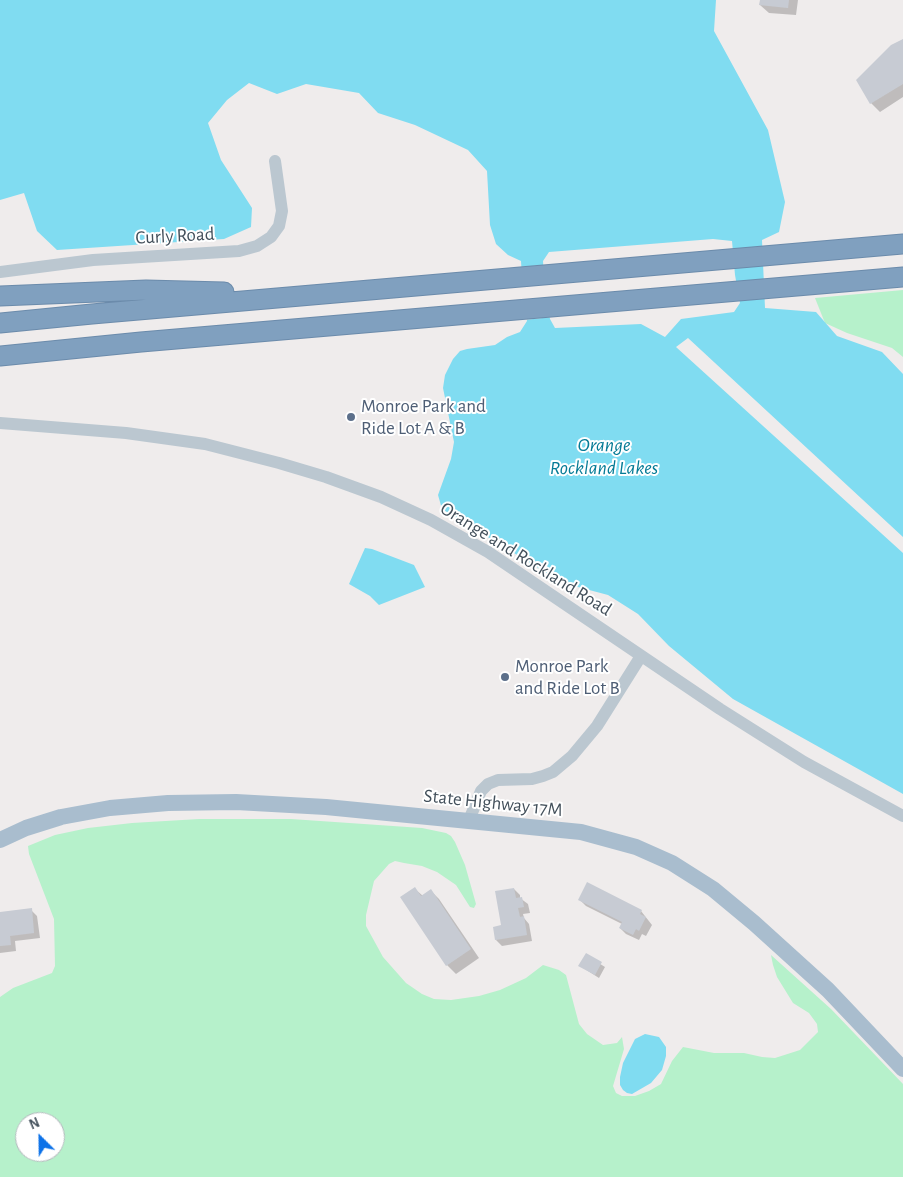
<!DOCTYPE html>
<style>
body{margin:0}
#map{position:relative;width:903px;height:1177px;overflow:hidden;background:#efecec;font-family:"Alegreya Sans",sans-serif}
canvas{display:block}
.north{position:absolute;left:15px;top:1112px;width:50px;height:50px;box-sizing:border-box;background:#fff;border:1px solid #b4b9bd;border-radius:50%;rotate:337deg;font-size:14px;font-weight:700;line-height:20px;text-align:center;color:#43505b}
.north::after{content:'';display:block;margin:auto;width:18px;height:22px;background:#0d72e8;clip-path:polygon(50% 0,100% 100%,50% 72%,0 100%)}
</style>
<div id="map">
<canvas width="903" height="1177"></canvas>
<div class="north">N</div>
</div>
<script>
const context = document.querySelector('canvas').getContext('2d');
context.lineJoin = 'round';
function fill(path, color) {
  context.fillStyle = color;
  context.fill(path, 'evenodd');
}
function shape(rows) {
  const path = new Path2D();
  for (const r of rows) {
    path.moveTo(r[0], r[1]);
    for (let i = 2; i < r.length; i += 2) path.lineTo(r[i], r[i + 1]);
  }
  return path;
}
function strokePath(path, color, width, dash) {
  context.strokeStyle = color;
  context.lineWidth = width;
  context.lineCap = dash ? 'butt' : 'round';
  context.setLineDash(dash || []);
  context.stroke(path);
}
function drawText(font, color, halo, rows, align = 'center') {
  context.font = font + ' "Alegreya Sans",sans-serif';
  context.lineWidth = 4;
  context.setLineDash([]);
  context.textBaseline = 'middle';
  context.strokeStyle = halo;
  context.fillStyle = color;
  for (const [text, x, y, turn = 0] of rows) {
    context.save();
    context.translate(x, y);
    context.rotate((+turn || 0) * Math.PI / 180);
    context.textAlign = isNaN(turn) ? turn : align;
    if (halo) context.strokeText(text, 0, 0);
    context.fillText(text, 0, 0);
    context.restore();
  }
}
const green = shape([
 [903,290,903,357,892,348,847,333,825,323,815,298],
 [199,819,291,819,422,828,446,833,451,836,455,842,465,865,476,904,474,908,470,907,456,885,437,872,422,866,404,863,395,861,389,864,374,881,366,915,366,926,383,957,406,983,422,994,434,999,451,1000,479,996,500,990,526,978,543,965,559,970,566,975,579,1024,587,1034,603,1045,617,1043,622,1037,624,1049,613,1086,616,1093,622,1096,635,1096,649,1091,661,1084,672,1061,683,1047,714,1053,744,1053,762,1057,775,1058,800,1050,818,1032,817,1024,809,1013,793,1003,777,977,773,965,771,955,831,1009,903,1084,903,1177,0,1177,0,997,13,988,52,973,55,966,54,919,29,854,28,846,55,835,88,828,132,823],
 [25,1122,55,1122,55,1152,25,1152]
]);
const water = shape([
 [0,0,716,0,714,31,768,130,785,202,779,232,762,240,765,308,816,312,837,336,882,352,903,374,903,537,688,338,676,347,903,553,903,794,733,699,669,646,638,614,608,595,563,583,442,509,438,495,451,459,454,442,443,388,445,375,453,359,460,351,467,349,495,345,507,337,520,332,527,321,523,293,521,261,508,255,496,244,490,225,487,171,468,150,415,125,378,113,359,93,306,84,277,94,249,83,227,100,208,123,221,160,252,208,251,227,224,239,57,250,37,231,24,193,0,200],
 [713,239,732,241,735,275,740,303,734,312,681,319,665,337,641,324,555,328,550,319,545,291,543,261,549,252],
 [365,548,372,549,414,565,425,587,379,605,370,596,349,584],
 [645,1034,659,1037,666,1047,666,1056,662,1070,651,1083,632,1094,627,1093,623,1090,620,1085,620,1077,623,1063,635,1039]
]);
const pier = shape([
 [546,265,552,317,524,320,519,267]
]);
const shadow = shape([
 [761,0,798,0,796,15,769,13,760,5],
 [903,40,903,97,880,112,871,103,858,80],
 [415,889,423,896,431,891,439,899,479,958,456,974,447,965,402,898],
 [514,889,520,895,520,898,528,904,530,913,523,914,524,918,529,924,532,941,502,946,496,940,503,926],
 [579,899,641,911,652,925,646,936,642,934,639,940,626,934,620,928,622,924,586,906],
 [31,910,37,916,40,938,15,941,16,951,0,953,0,913],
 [586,955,605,967,599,978,580,966]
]);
const building = shape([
 [760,0,789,0,788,8,759,5],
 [903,39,903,84,870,104,856,80,891,45],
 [587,882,642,910,640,914,646,917,639,931,636,929,633,935,619,928,622,922,578,900],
 [415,887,421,896,431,889,471,949,446,966,400,897],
 [514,888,516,898,522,897,524,907,518,908,520,917,524,916,527,935,495,940,493,927,501,925,495,891],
 [32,908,34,933,10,936,11,945,0,946,0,912],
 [586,953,602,962,595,975,578,966]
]);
const minor = shape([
 [0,272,93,260,239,251,257,246,271,237,279,226,282,211,275,161],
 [0,423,126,433,205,444,279,463,326,477,381,497,431,520,488,552,720,709,804,762,903,816],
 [469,820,481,791,488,784,498,780,532,779,543,776,553,772,572,756,597,726,641,656]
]);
const major = shape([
 [0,840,26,828,61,817,110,808,168,803,236,802,326,807,581,832,636,847,672,863,713,889,754,923,828,990,903,1069]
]);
const highway = shape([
 [0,296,146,290,224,292],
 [0,323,92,314,903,244],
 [0,356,141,342,903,277]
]);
const markers = [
 [351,417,5,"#5c6f8a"],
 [505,677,5,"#5c6f8a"]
];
const streetNames = [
 ["Curly Road",175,236,-3],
 ["Orange and Rockland Road",526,559,32],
 ["State Highway 17M",493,803,6]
];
const serviceNames = [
 ["Monroe Park and",361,406],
 ["Ride Lot A & B",361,428],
 ["Monroe Park",515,666],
 ["and Ride Lot B",515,688]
];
const waterNames = [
 ["Orange",604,445],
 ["Rockland Lakes",604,468]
];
fill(green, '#b6f1cb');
fill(water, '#80dcf1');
fill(pier, '#efecec');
fill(shadow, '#0003');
fill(building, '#c7cbd3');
strokePath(highway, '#6b8bab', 21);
strokePath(minor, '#bbc7d0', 12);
strokePath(major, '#a9bdce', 16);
strokePath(highway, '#80a0bf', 19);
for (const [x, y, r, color] of markers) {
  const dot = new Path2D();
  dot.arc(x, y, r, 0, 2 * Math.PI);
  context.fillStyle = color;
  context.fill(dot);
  strokePath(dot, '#fff', 2);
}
drawText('19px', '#43505b', '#fff', streetNames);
drawText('19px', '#4e5e75', '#fff', serviceNames, 'left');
drawText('italic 20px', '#057b96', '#fff', waterNames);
</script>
